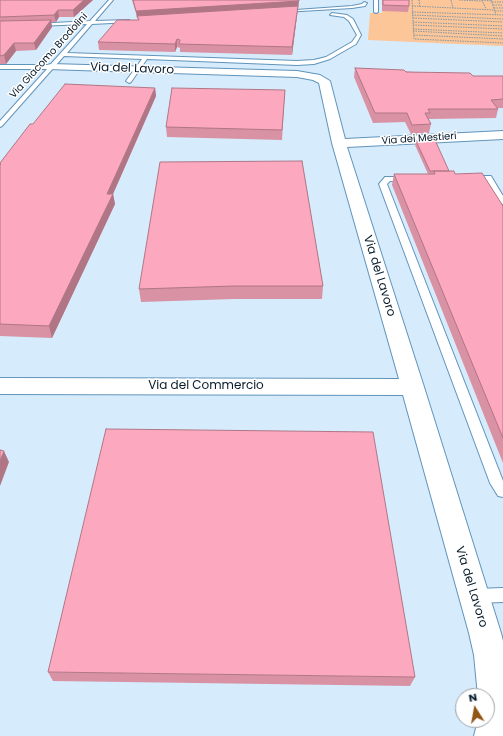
<!DOCTYPE html>
<style>
body{margin:0}
#map{position:relative;width:503px;height:736px;overflow:hidden;background:#d6ebfc;font-family:Poppins,sans-serif}
canvas{display:block}
.north{position:absolute;left:455px;top:688px;width:40px;height:40px;box-sizing:border-box;background:#fff;border:1px solid #9ca4aa;border-radius:50%;rotate:349deg;font-size:11px;font-weight:700;line-height:16px;text-align:center;color:#071b2a}
.north::after{content:'';display:block;margin:auto;width:14px;height:18px;background:#915615;clip-path:polygon(50% 0,100% 100%,50% 72%,0 100%)}
</style>
<div id="map">
<canvas width="503" height="736"></canvas>
<div class="north">N</div>
</div>
<script>
const context = document.querySelector('canvas').getContext('2d');
context.lineJoin = 'round';
function fill(path, color) {
  context.fillStyle = color;
  context.fill(path, 'evenodd');
}
function shape(rows) {
  const path = new Path2D();
  for (const r of rows) {
    path.moveTo(r[0], r[1]);
    for (let i = 2; i < r.length; i += 2) path.lineTo(r[i], r[i + 1]);
  }
  return path;
}
function strokePath(path, color, width, dash) {
  context.strokeStyle = color;
  context.lineWidth = width;
  context.lineCap = dash ? 'butt' : 'round';
  context.setLineDash(dash || []);
  context.stroke(path);
}
function drawText(font, color, halo, rows, align = 'center') {
  context.font = font + ' Poppins,sans-serif';
  context.lineWidth = 3;
  context.setLineDash([]);
  context.textBaseline = 'middle';
  context.strokeStyle = halo;
  context.fillStyle = color;
  for (const [text, x, y, turn = 0] of rows) {
    context.save();
    context.translate(x, y);
    context.rotate((+turn || 0) * Math.PI / 180);
    context.textAlign = isNaN(turn) ? turn : align;
    if (halo) context.strokeText(text, 0, 0);
    context.fillText(text, 0, 0);
    context.restore();
  }
}
const green = shape([
 [382,0,503,0,503,46,368,40,370,13,382,13]
]);
const path = shape([
 [412,0,414,39,503,43],
 [419,0,420,7],
 [451,0,453,8],
 [459,0,482,1],
 [482,0,486,9],
 [482,0,491,1],
 [491,0,496,15],
 [492,2,503,2],
 [493,5,503,5],
 [412,6,494,10],
 [494,8,503,8],
 [495,11,503,11],
 [412,12,503,15],
 [412,15,503,19],
 [413,18,503,22],
 [413,22,503,26],
 [413,25,503,29],
 [413,29,503,33],
 [413,31,503,36],
 [414,35,503,39]
]);
const lane = shape([
 [109,0,113,0,95,21,129,20,131,22,92,24,67,53,297,61,314,60,326,57,352,42,357,35,349,21,344,17,330,15,332,13,347,15,353,19,361,35,356,44,330,59,314,64,297,65,147,59,131,82,129,83,126,81,142,59,64,56,2,126,0,127,0,121,47,69,0,69,0,65,50,65,87,24,37,26,35,24,90,21,109,0],
 [374,0,378,0,378,12,376,13,374,12,374,0],
 [364,2,367,3,365,6,352,8,284,12,282,11,352,6,362,4,364,2],
 [468,176,491,176,503,196,503,204,500,204,486,180,468,180,468,176],
 [385,177,408,177,412,179,408,181,390,181,387,184,503,481,503,497,498,496,490,483,379,184,385,177],
 [503,588,503,602,475,603,470,601,467,596,470,591,475,589,503,588]
]);
const street = shape([
 [51,64,297,71,320,75,330,81,345,139,503,131,503,139,347,147,424,387,501,633,503,641,503,736,474,736,478,720,487,720,487,696,478,696,474,655,469,633,403,395,0,394,0,378,399,379,332,143,319,83,313,80,297,77,47,69,46,67,47,65,51,64]
]);
const wall = shape([
 [0,0,93,0,74,17,59,17,56,22,51,22,52,27,36,50,16,51,6,64,0,64],
 [132,0,299,0,292,55,180,52,180,48,177,47,175,52,99,50,98,42,138,20],
 [382,0,409,0,409,6,408,12,382,11],
 [355,68,473,76,503,76,503,108,498,108,498,109,496,118,429,119,429,120,431,124,429,133,411,134,405,122,373,123,354,77],
 [155,88,156,96,113,194,115,204,52,338,0,336,0,163,33,124],
 [285,90,282,140,167,137,166,127],
 [416,141,449,171,455,174,503,206,503,463,392,185,394,174,428,174,415,145],
 [302,161,323,286,322,299,234,299,141,302,139,289],
 [48,672,415,677,410,686,53,681]
]);
const shadedWall = shape([
 [84,0,93,0,74,17,73,10],
 [299,0,292,55,292,47,298,8,137,18,136,11],
 [58,10,59,17,56,22,54,15],
 [51,20,52,27,36,50,34,43],
 [177,39,177,47,175,52,175,44],
 [14,43,16,51,6,64,4,55],
 [155,88,156,96,113,194,115,204,52,338,49,326,107,194],
 [4,451,9,462,0,486,0,461]
]);
const building = shape([
 [0,0,84,0,73,10,58,10,54,15,0,17,0,0],
 [133,0,299,0,299,1,136,11,133,0],
 [383,0,409,0,409,6,383,5,383,0],
 [298,6,292,47,179,44,180,40,177,39,175,44,98,42,117,20,139,20,137,16,298,6],
 [51,20,34,43,14,43,4,55,0,56,0,21,51,20],
 [355,68,404,70,406,72,470,73,473,76,503,76,503,99,491,100,498,109,428,109,430,113,425,113,431,124,412,125,407,113,375,113,355,68],
 [65,84,155,88,107,194,113,194,49,326,0,324,0,165,1,164,0,164,0,163,30,124,33,124,65,84],
 [172,88,285,90,282,130,166,127,172,88],
 [435,140,449,171,430,171,416,141,435,140],
 [302,161,323,286,234,286,139,289,160,162,302,161],
 [434,171,454,171,455,174,482,173,503,206,503,438,394,174,435,174,434,171],
 [106,429,373,432,415,677,48,672,106,429],
 [0,450,4,451,0,461,0,450]
]);
const farStreetnames = [
 ["Via Giacomo Brodolini",49,56,-48],
 ["Via dei Mestieri",419,139,-4]
];
const streetNames = [
 ["Via del Lavoro",132,69,2],
 ["Via del Lavoro",379,276,73],
 ["Via del Commercio",206,386],
 ["Via del Lavoro",471,587,73]
];
fill(green, '#fcc698');
strokePath(lane, '#6194ba', 2);
strokePath(street, '#6194ba', 2);
strokePath(path, '#8297a7', 1, [1.5, 1]);
fill(lane, '#fff');
fill(street, '#fff');
fill(wall, '#d991a4');
fill(shadedWall, '#b07686');
fill(building, '#fca9bf');
strokePath(building, '#b07686', 1);
drawText('10px', '#071b2a', '#fff', farStreetnames);
drawText('12px', '#071b2a', '#fff', streetNames);
</script>
